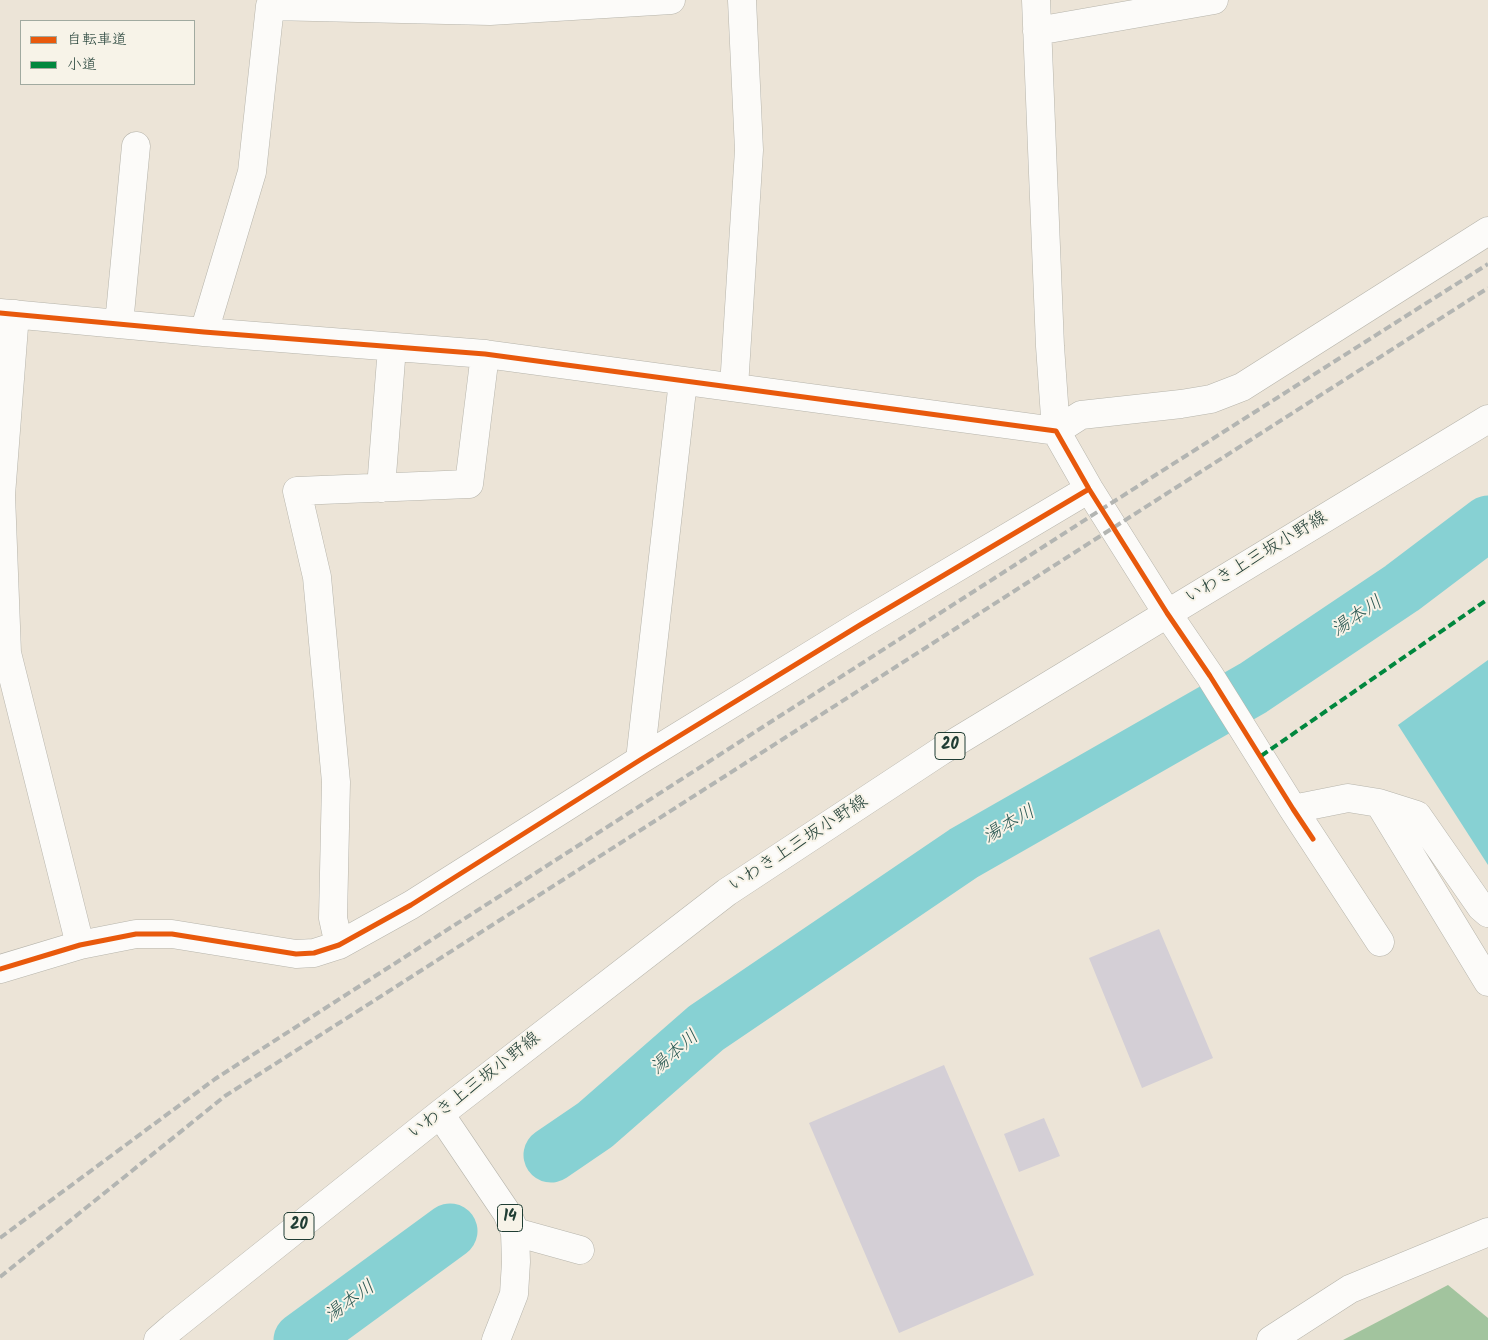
<!DOCTYPE html>
<meta charset="utf-8">
<style>
body{margin:0}
#map{position:relative;width:1488px;height:1340px;overflow:hidden;background:#ece4d7;font-family:Kalam,"Klee One",sans-serif}
canvas{display:block}
.legend{position:absolute;left:20px;top:20px;width:175px;height:65px;box-sizing:border-box;background:#f7f3e8;border:1px solid #a1aaa0;margin:0;padding:6px 9px;list-style:none;font-size:15px;color:#1f3d34}
.legend li{display:flex;align-items:center;gap:10px;height:25px}
.legend b{width:25px;border:1px solid #a1aaa0}
</style>
<div id="map">
<canvas width="1488" height="1340"></canvas>
<ul class="legend">
<li><b style="height:6px;background:#e8590c"></b>自転車道</li>
<li><b style="height:6px;background:#00873e"></b>小道</li>
</ul>
</div>
<script>
const context = document.querySelector('canvas').getContext('2d');
context.lineJoin = 'round';
function fill(path, color) {
  context.fillStyle = color;
  context.fill(path, 'evenodd');
}
function shape(rows) {
  const path = new Path2D();
  for (const r of rows) {
    path.moveTo(r[0], r[1]);
    for (let i = 2; i < r.length; i += 2) path.lineTo(r[i], r[i + 1]);
  }
  return path;
}
function strokePath(path, color, width, dash) {
  context.strokeStyle = color;
  context.lineWidth = width;
  context.lineCap = dash ? 'butt' : 'round';
  context.setLineDash(dash || []);
  context.stroke(path);
}
function drawText(font, color, halo, rows, align = 'center') {
  context.font = font + ' Kalam,"Klee One",sans-serif';
  context.lineWidth = 4;
  context.setLineDash([]);
  context.textBaseline = 'middle';
  context.strokeStyle = halo;
  context.fillStyle = color;
  for (const [text, x, y, turn = 0] of rows) {
    context.save();
    context.translate(x, y);
    context.rotate((+turn || 0) * Math.PI / 180);
    context.textAlign = isNaN(turn) ? turn : align;
    if (halo) context.strokeText(text, 0, 0);
    context.fillText(text, 0, 0);
    context.restore();
  }
}
const forest = shape([
 [1448,1285,1488,1318,1488,1340,1343,1340]
]);
const water = shape([
 [1488,660,1488,865,1398,725]
]);
const stream = shape([
 [1348,624,1363,640]
]);
const river = shape([
 [551,1155,595,1125,706,1028,964,853,1253,688,1402,588,1488,523],
 [301,1340,450,1231]
]);
const building = shape([
 [1159,929,1213,1058,1142,1088,1089,958],
 [944,1065,1034,1275,899,1333,809,1123],
 [1044,1118,1060,1156,1019,1172,1004,1134]
]);
const minor = shape([
 [1036,0,1050,346,1056,431,1081,415,1181,404,1211,399,1242,387,1488,231],
 [1037,31,1214,0],
 [0,313,204,332,485,354,1056,431,1089,489,1167,613,1210,676,1293,809,1380,942],
 [119,324,136,146],
 [204,332,252,172,270,6,490,11,671,0],
 [734,387,749,150,742,0],
 [381,488,392,347],
 [7,653,80,945],
 [0,655,7,653,1,495,15,314],
 [640,760,683,381],
 [1379,803,1417,815,1481,907,1488,913],
 [1293,809,1348,798,1379,803,1488,982],
 [339,945,333,918,336,782,317,577,297,491,469,484,485,354],
 [0,969,80,945,136,934,172,934,296,954,314,953,339,945,411,905,640,760,860,625,1089,489],
 [515,1232,580,1250],
 [1271,1340,1350,1289,1488,1232]
]);
const major = shape([
 [440,1114,507,1213,515,1232,516,1262,514,1294,496,1340],
 [158,1340,173,1327,440,1114,727,892,941,751,1488,419]
]);
const rail = shape([
 [0,1238,215,1079,1102,509,1488,264],
 [0,1277,225,1096,1488,288]
]);
const quiet = shape([
 [1261,756,1488,599]
]);
const cycleway = shape([
 [0,313,204,332,485,354,1056,431,1089,489,1167,613,1210,676,1293,809,1313,839],
 [0,969,80,945,136,934,172,934,296,954,314,953,339,945,411,905,640,760,860,625,1089,489]
]);
const shields = [
 [950,746,30],
 [510,1218,25],
 [299,1226,30]
];
const shieldNames = [
 ["20",950,746],
 ["14",510,1218],
 ["20",299,1226]
];
const streetNames = [
 ["いわき上三坂小野線",1257,559,-31],
 ["いわき上三坂小野線",799,845,-33],
 ["いわき上三坂小野線",475,1087,-38]
];
const waterNames = [
 ["湯本川",1358,618,-34],
 ["湯本川",1010,826,-30],
 ["湯本川",676,1054,-41],
 ["湯本川",351,1303,-36]
];
fill(forest, '#a2c49e');
fill(water, '#87d1d3');
strokePath(stream, '#87d1d3', 9);
strokePath(river, '#87d1d3', 55);
fill(building, '#d4cfd6');
strokePath(minor, '#b6b4ab', 29);
strokePath(major, '#b6b4ab', 29);
strokePath(minor, '#fcfbf9', 28);
strokePath(major, '#fcfbf9', 28);
strokePath(rail, '#b3b5b2', 4, [8, 4]);
strokePath(quiet, '#00873e', 4, [8, 4]);
strokePath(cycleway, '#e8590c', 5);
for (const [x, y, w] of shields) {
  const box = new Path2D();
  box.roundRect(x - w / 2, y - 13.5, w, 27, 4);
  context.fillStyle = '#f7f3e8';
  context.fill(box);
  strokePath(box, '#1f3d34', 1);
}
drawText('bold 16px', '#1f3d34', null, shieldNames);
drawText('18px', '#1f3d34', '#f7f3e8', streetNames);
drawText('italic 19px', '#2b5953', '#f7f3e8', waterNames);
</script>
